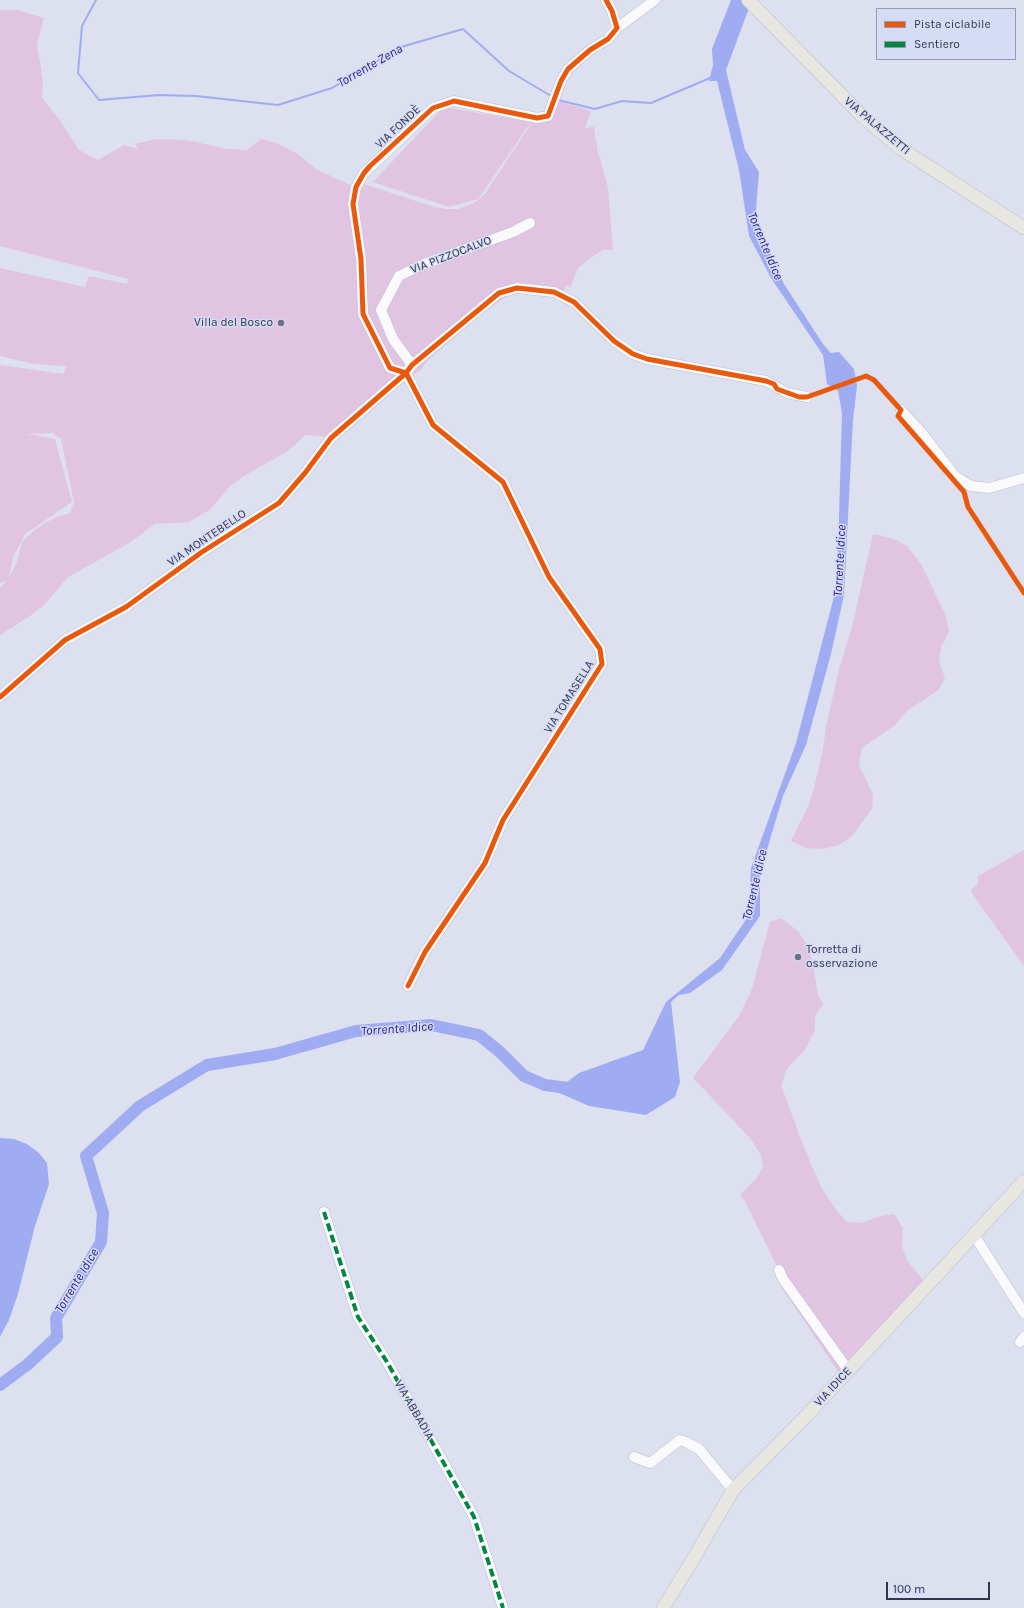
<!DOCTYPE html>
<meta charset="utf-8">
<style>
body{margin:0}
#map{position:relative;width:1024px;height:1608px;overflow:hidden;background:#dde0ee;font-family:Karla,sans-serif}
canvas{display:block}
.legend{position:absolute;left:876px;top:8px;width:140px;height:52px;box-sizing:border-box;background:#d6dcf5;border:1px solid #949ab2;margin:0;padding:5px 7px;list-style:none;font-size:12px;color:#31364e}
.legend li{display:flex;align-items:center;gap:8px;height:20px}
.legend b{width:20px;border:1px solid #949ab2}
.scale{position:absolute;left:886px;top:1582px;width:104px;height:18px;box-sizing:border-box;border:2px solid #31364e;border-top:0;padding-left:5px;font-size:12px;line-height:14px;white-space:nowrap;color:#31364e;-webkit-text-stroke:3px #d6dcf5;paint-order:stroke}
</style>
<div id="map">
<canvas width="1024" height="1608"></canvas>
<ul class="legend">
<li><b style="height:5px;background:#e8590c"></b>Pista ciclabile</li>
<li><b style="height:5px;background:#00873e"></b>Sentiero</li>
</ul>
<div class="scale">100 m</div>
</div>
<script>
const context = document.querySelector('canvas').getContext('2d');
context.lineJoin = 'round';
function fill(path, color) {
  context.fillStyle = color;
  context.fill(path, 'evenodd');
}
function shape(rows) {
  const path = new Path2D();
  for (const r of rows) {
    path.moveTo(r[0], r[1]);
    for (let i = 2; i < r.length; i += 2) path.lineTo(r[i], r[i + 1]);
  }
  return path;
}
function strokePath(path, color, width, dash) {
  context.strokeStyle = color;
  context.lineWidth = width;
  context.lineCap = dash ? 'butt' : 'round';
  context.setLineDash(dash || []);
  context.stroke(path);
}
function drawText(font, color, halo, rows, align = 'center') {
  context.font = font + ' Karla,sans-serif';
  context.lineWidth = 3;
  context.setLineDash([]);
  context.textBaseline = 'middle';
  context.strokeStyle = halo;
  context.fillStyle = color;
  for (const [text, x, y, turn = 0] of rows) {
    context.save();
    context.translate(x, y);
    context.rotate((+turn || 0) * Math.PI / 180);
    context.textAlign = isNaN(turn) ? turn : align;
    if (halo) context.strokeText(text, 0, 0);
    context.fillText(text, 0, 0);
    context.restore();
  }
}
const green = shape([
 [0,10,17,10,44,18,37,43,43,82,42,98,59,119,79,150,98,160,124,145,138,149,135,144,155,139,187,140,226,149,246,150,262,139,276,143,298,154,316,169,350,185,362,189,364,184,431,206,446,209,458,209,474,203,485,194,538,113,545,115,558,101,591,111,585,128,594,127,598,154,599,155,608,188,613,250,603,250,586,261,578,268,570,288,567,285,564,290,511,293,477,317,428,360,420,371,396,381,336,437,305,435,288,451,244,476,229,487,211,509,189,522,155,524,129,543,68,577,44,605,30,616,0,635,0,588,7,580,0,583,0,365,64,374,66,366,34,364,0,356,0,268,85,287,89,276,127,284,128,279,0,246],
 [52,433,61,439,74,502,70,513,54,518,36,529,22,542,17,562,9,578,13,557,25,534,72,502,55,439,27,434],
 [444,107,531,122,478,199,449,207,373,182],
 [873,534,894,539,907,546,921,564,946,616,949,632,941,647,939,661,945,678,939,690,908,710,895,725,862,748,859,765,873,794,872,809,852,836,839,845,823,849,805,848,791,841,807,809,814,788,823,749,826,727,839,669,852,627],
 [1024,850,1024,966,971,892,972,889,978,884,978,876],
 [781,918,798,931,807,945,813,964,818,996,824,1004,819,1009,815,1018,815,1030,805,1050,788,1067,781,1085,803,1145,821,1187,837,1211,847,1222,862,1223,877,1217,894,1214,903,1228,902,1246,907,1260,926,1284,841,1376,780,1285,780,1273,745,1201,740,1195,756,1179,763,1167,761,1155,750,1138,693,1078,739,1016,752,989,770,922]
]);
const water = shape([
 [731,0,752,0,726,70,745,150,759,172,756,210,757,224,784,284,823,344,831,353,839,352,854,369,857,386,853,420,844,595,831,654,806,745,783,796,760,873,760,916,722,970,690,993,679,995,671,1002,680,1082,675,1097,646,1115,589,1106,555,1091,579,1073,643,1050,666,1002,720,958,749,915,751,868,796,743,837,585,842,413,838,391,827,384,823,355,771,278,749,236,739,170,717,81,709,81,713,65,712,49],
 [0,1138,14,1139,27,1144,39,1153,47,1163,49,1184,35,1226,18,1294,9,1320,0,1337]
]);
const stream = shape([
 [96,0,82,26,78,73,99,100,159,95,196,96,278,105,332,88,401,47,463,29,509,71,551,96],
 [558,100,595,109,622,101,651,103,710,78]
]);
const river = shape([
 [0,1385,27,1365,57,1337,56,1318,101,1242,103,1213,86,1156,140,1106,207,1065,275,1054,356,1031,431,1025,479,1035,500,1052,524,1076,545,1085,576,1089]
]);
const minor = shape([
 [606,0,612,11,617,28],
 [412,365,393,339,381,310,399,276,424,264,513,232,530,223],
 [406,373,433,425,503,482,549,577,600,649,602,664,503,820,485,863,425,952,408,986],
 [406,373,390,368,363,314,361,259,353,204,356,187,364,173,433,108,454,101,537,118,548,116,561,81,568,69,590,50,608,39,617,28,655,0],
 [901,410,922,433,955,476,971,486,989,488,1024,478],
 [0,697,65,640,126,607,202,552,279,503,305,473,331,438,406,373,412,365,499,293,517,288,554,292,574,302,614,341,633,354,647,359,766,381,787,393,807,397],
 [324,1212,358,1317,387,1362,474,1517,503,1608],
 [974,1235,1024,1313],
 [779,1270,783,1279,848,1370],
 [1020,1342,1024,1337],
 [634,1457,650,1463,680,1440,686,1442,699,1449,733,1490]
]);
const major = shape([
 [748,0,863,117,900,148,1024,228],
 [663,1608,692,1561,733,1490,808,1414,1024,1181]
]);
const quiet = shape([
 [324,1212,358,1317,387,1362,474,1517,503,1608]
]);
const cycleway = shape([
 [406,373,433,425,503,482,549,577,600,649,602,664,503,820,485,863,425,952,408,986],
 [406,373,390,368,363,314,361,259,353,204,356,187,364,173,370,166,433,108,454,101,537,118,548,116,561,81,568,69,590,50,608,39,617,28,612,11,606,0],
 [0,697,65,640,126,607,202,552,279,503,305,473,331,438,406,373,412,365,499,293,517,288,554,292,574,302,614,341,633,354,647,359,766,381,774,384,777,389,799,397,807,397,866,376,874,380,901,410,898,416,964,492,968,507,1024,593]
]);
const markers = [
 [281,323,4,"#6d7286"],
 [798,957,4,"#6d7286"]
];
const streetNames = [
 ["VIA PALAZZETTI",877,126,40],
 ["VIA FONDÈ",398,127,-43],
 ["VIA PIZZOCALVO",451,255,-21],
 ["VIA MONTEBELLO",207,538,-34],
 ["VIA TOMASELLA",569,697,-58],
 ["VIA IDICE",833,1387,-47],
 ["VIA ABBADIA",414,1410,60]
];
const poiNames = [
 ["Villa del Bosco",273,323],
 ["Torretta di",806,950,"left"],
 ["osservazione",806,964,"left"]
];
const waterNames = [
 ["Torrente Zena",370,66,-30],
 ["Torrente Idice",765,246,67],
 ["Torrente Idice",840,561,-87],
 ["Torrente Idice",755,885,-77],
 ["Torrente Idice",397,1029,-4],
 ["Torrente Idice",77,1281,-59]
];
fill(green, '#e1c4e2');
fill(water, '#9facf1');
strokePath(stream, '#9facf1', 2);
strokePath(river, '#9facf1', 12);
strokePath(minor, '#b9bccf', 11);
strokePath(major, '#bbbdc8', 14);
strokePath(minor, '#fafafc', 10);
strokePath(major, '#e8e6e0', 13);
strokePath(quiet, '#00873e', 4, [8, 4]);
strokePath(cycleway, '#e8590c', 5);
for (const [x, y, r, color] of markers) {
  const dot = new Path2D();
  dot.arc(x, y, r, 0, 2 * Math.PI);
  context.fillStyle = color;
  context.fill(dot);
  strokePath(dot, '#d6dcf5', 1.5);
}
drawText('12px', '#31364e', '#d6dcf5', streetNames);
drawText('12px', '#31364e', '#d6dcf5', poiNames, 'right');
drawText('italic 13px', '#221a85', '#d6dcf5', waterNames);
</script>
